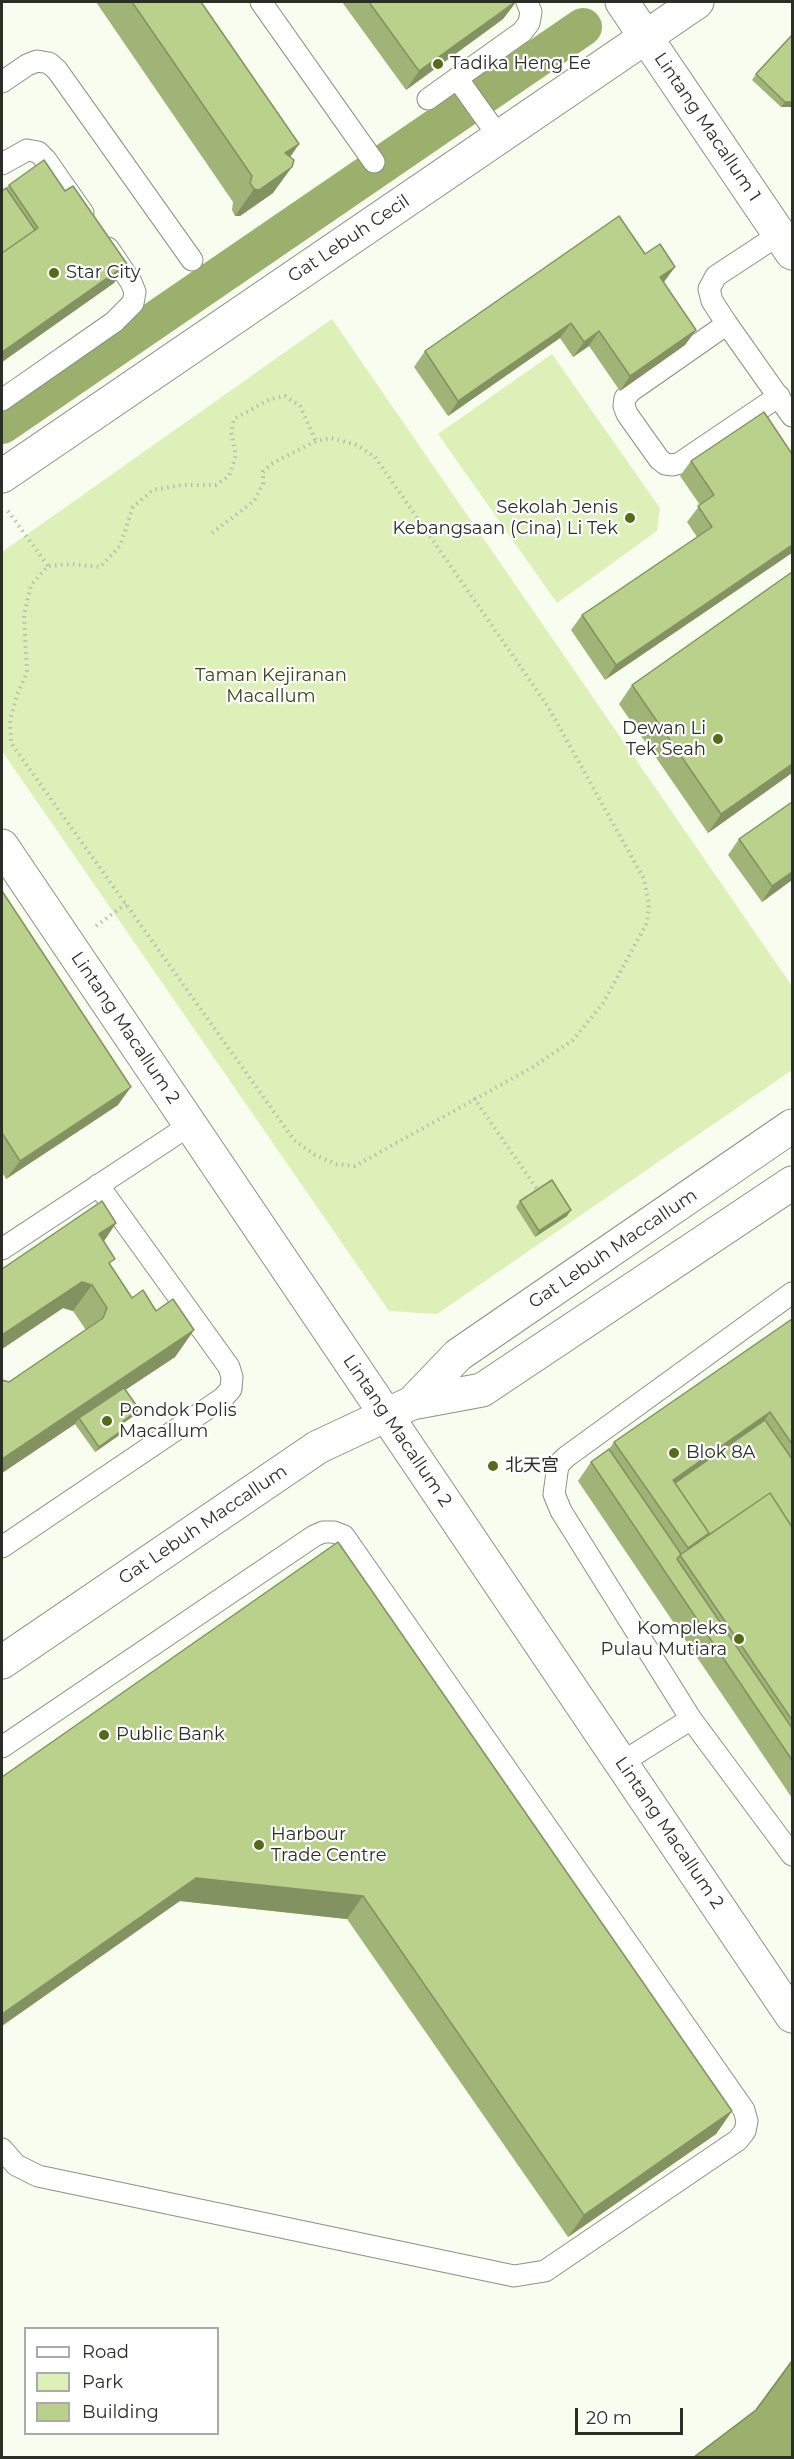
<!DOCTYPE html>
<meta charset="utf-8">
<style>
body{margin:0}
#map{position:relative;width:794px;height:2459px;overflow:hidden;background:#f8fdef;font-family:Montserrat,sans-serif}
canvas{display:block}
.frame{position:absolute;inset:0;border:3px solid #2b2d27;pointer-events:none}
.legend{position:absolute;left:24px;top:2327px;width:195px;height:108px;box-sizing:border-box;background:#fff;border:2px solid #aaaba9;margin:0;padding:8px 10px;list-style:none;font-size:18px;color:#2b2d27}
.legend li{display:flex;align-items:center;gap:12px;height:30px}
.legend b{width:30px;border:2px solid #aaaba9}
.scale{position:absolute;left:575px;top:2408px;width:108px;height:27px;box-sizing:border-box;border:3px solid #2b2d27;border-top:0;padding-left:8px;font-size:18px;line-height:21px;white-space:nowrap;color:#2b2d27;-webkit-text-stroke:4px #fff;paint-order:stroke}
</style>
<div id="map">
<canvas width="794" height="2459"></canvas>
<div class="frame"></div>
<ul class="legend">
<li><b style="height:8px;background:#fff"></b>Road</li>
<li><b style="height:16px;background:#ddf0b8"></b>Park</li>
<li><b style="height:16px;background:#bad18b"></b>Building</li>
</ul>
<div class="scale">20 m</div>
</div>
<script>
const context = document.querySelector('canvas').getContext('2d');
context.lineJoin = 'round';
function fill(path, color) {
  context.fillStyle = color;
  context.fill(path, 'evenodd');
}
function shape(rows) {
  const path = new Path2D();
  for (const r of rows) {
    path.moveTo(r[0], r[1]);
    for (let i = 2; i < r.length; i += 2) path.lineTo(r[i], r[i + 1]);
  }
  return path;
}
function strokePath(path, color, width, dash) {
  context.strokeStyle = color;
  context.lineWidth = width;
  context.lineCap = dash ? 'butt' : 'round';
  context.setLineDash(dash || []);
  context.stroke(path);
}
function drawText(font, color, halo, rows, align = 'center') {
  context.font = font + ' Montserrat,"Noto Sans SC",sans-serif';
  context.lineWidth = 4.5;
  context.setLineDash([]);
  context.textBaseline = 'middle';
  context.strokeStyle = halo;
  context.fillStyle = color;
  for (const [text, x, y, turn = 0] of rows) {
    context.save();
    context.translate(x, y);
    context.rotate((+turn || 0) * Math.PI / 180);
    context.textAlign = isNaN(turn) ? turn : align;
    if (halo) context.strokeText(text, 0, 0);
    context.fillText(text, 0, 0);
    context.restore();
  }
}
const green = shape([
 [332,319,792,986,792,1070,437,1314,389,1311,2,751,2,552],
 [552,354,660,508,657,531,557,603,438,434]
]);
const water = shape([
 [792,2361,792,2457,694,2457,756,2410,792,2361]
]);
const canal = shape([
 [2,425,583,27]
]);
const path = shape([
 [8,511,48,566],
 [212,533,254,501,263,484,263,472,271,464,316,441,331,438,357,445,375,457,547,705,644,879,649,904,647,923,603,1003,573,1040,533,1067,355,1166,336,1164,315,1155,294,1140,11,743,10,720,17,695,27,672,24,615,31,585,48,566,71,564,100,567,120,546,133,507,153,490,181,485,216,485,229,476,236,455,231,432,234,419,270,399,285,396,300,406,316,441],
 [96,926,126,904],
 [474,1098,539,1192]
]);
const service = shape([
 [261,2,374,162],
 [457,78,499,137],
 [2,82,27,65,37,61,49,63,57,70,192,260],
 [428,99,522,32,529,23,531,12,527,2],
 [2,164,27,150,38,152,46,160,83,213],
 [780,234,716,276,709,289,712,301,727,324,792,416],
 [727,324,631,391,625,398,624,406,627,414,659,459,665,464,673,465,680,463,779,396],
 [2,400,114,322,133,303,135,292,131,282,108,248],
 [2,1249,190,1125],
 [792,1293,566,1457,558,1465,554,1494,561,1511,691,1719,792,1855],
 [2,1547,223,1398,231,1389,232,1377,229,1367,98,1185],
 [2,1747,314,1536,323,1532,334,1532,344,1536,744,2110,747,2121,745,2131,738,2140,545,2271,514,2276,38,2176,16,2165,2,2149],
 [621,1763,691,1719]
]);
const minor = shape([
 [622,2,792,253],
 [2,476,697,2],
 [2,846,792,2016],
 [412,1403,458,1355,792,1126],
 [2,1662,318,1447,412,1403,482,1390,792,1183]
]);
const wall = shape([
 [96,2,201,2,299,144,290,157,273,193,240,216,235,216,232,210,233,202],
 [342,2,516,2,503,19,406,90],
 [756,74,792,107,781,107,752,80],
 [9,185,65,191,127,264,114,283,2,362,6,188],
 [645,254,675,267,663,282,696,330,685,345,620,391,589,346,573,357,560,338,448,416,414,367,425,351],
 [792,454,605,680,571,630,582,615,697,537,687,522,700,505,680,476,691,461],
 [632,685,792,773,708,833,619,704],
 [739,839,792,880,762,902,728,855],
 [2,891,118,1105,6,1179,2,1172],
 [520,1201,567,1216,535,1237,516,1207],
 [116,1223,104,1241,110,1266,132,1298,194,1330,175,1357,125,1390,139,1409,135,1415,123,1423,121,1434,95,1452,75,1424,2,1473,2,1380,9,1382,86,1330,73,1311,63,1308,2,1349,2,1269],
 [792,1319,792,1798,578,1481,591,1462,609,1449,614,1442],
 [338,1542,732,2111,716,2134,568,2237,347,1919,180,1901]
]);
const shadedWall = shape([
 [516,2,503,19,406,90,419,71],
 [785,102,792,102,792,107,781,107],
 [299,144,281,170,285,153],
 [292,167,273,193,240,216,235,216,254,189],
 [127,264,114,283,2,362,2,352],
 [675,267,664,282,649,292,660,277],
 [571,323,560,338,448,416,458,401],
 [696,330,685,345,620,391,630,376],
 [599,331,589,346,573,357,584,342],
 [792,545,792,553,605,680,616,665],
 [792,764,792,773,708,833,721,814],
 [792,872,792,880,762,902,772,886],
 [131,1087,118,1105,6,1179,20,1161],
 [571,1210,567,1216,535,1237,539,1231],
 [116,1223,98,1250,99,1234],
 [82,1282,92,1285,73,1311,63,1308,2,1349,2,1335],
 [194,1330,175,1357,80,1420,79,1418,75,1424,2,1473,2,1459],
 [139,1409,135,1415,118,1427,122,1422],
 [770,1412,752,1439,672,1495,673,1480],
 [125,1428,121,1434,95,1452,99,1447],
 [196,1878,363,1896,347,1919,180,1901,2,2026,2,2014],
 [732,2111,716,2134,568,2237,584,2215]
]);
const building = shape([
 [132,2,201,2,299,144,285,153,294,160,292,167,259,190,254,189,250,183,252,176,132,2],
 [369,2,515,2,419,71,369,2],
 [792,35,792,102,785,102,756,74,792,35],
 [44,160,65,191,73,186,127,264,2,352,2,253,38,228,9,185,44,160],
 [6,188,35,230,2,253,2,191,6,188],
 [619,216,645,254,660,244,675,267,660,277,696,330,630,376,599,331,584,342,571,323,458,401,425,351,619,216],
 [764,412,792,454,792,545,616,665,582,615,712,527,698,506,714,495,691,461,764,412],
 [792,572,792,764,721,814,632,685,792,572],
 [792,802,792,872,772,886,739,839,792,802],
 [2,891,131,1087,20,1161,2,1133,2,891],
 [552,1180,571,1210,539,1231,520,1201,552,1180],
 [102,1201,116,1223,99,1234,115,1259,109,1263,132,1298,143,1290,156,1311,173,1299,194,1330,2,1459,2,1380,9,1382,103,1318,107,1308,92,1285,82,1282,2,1335,2,1269,102,1201],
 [792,1319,792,1444,770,1412,673,1480,709,1533,688,1548,614,1442,792,1319],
 [124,1388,139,1409,122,1422,125,1428,99,1447,79,1418,124,1388],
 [765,1420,792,1459,792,1527,770,1493,707,1536,709,1533,675,1483,765,1420],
 [609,1449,681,1554,677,1559,792,1728,792,1760,591,1462,609,1449],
 [770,1493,792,1527,792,1720,680,1555,770,1493],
 [338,1542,732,2111,584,2215,363,1896,196,1878,2,2014,2,1777,338,1542]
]);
const markers = [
 [438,64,6,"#566b1a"],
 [54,273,6,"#566b1a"],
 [630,518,6,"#566b1a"],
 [718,739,6,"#566b1a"],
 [107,1421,6,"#566b1a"],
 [674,1453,6,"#566b1a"],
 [493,1466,6,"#566b1a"],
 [739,1639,6,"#566b1a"],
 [104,1735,6,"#566b1a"],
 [259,1845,6,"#566b1a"]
];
const poiNames = [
 ["Tadika Heng Ee",450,64],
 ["Star City",66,273],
 ["Sekolah Jenis",618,508,"right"],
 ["Kebangsaan (Cina) Li Tek",618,529,"right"],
 ["Dewan Li",706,729,"right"],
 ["Tek Seah",706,750,"right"],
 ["Pondok Polis",119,1411],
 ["Macallum",119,1432],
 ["Blok 8A",686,1453],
 ["北天宫",505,1466],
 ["Kompleks",727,1629,"right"],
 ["Pulau Mutiara",727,1650,"right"],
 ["Public Bank",116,1735],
 ["Harbour",271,1835],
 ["Trade Centre",271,1856]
];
const streetNames = [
 ["Lintang Macallum 1",707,127,56],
 ["Gat Lebuh Cecil",349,239,-34],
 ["Lintang Macallum 2",125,1028,56],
 ["Gat Lebuh Maccallum",613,1249,-34],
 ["Lintang Macallum 2",397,1431,56],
 ["Gat Lebuh Maccallum",203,1525,-34],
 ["Lintang Macallum 2",669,1833,56]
];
const parkNames = [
 ["Taman Kejiranan",271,676],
 ["Macallum",271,697]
];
fill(green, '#ddf0b8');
fill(water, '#9ab06c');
strokePath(water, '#798957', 1.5);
strokePath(canal, '#9ab06c', 38);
strokePath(service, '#8c9184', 23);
strokePath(minor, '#8c9184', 35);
strokePath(path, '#b8bcb1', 4, [1.5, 4.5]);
strokePath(service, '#fff', 21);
strokePath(minor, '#fff', 33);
fill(wall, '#a0b478');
fill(shadedWall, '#829261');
fill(building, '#bad18b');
strokePath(building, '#829261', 1.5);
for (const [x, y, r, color] of markers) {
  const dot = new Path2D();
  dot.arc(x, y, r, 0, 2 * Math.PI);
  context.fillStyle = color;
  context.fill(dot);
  strokePath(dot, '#fff', 2);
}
drawText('18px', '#2b2d27', '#fff', poiNames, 'left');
drawText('18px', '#2b2d27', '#fff', streetNames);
drawText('18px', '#364410', '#fff', parkNames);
</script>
